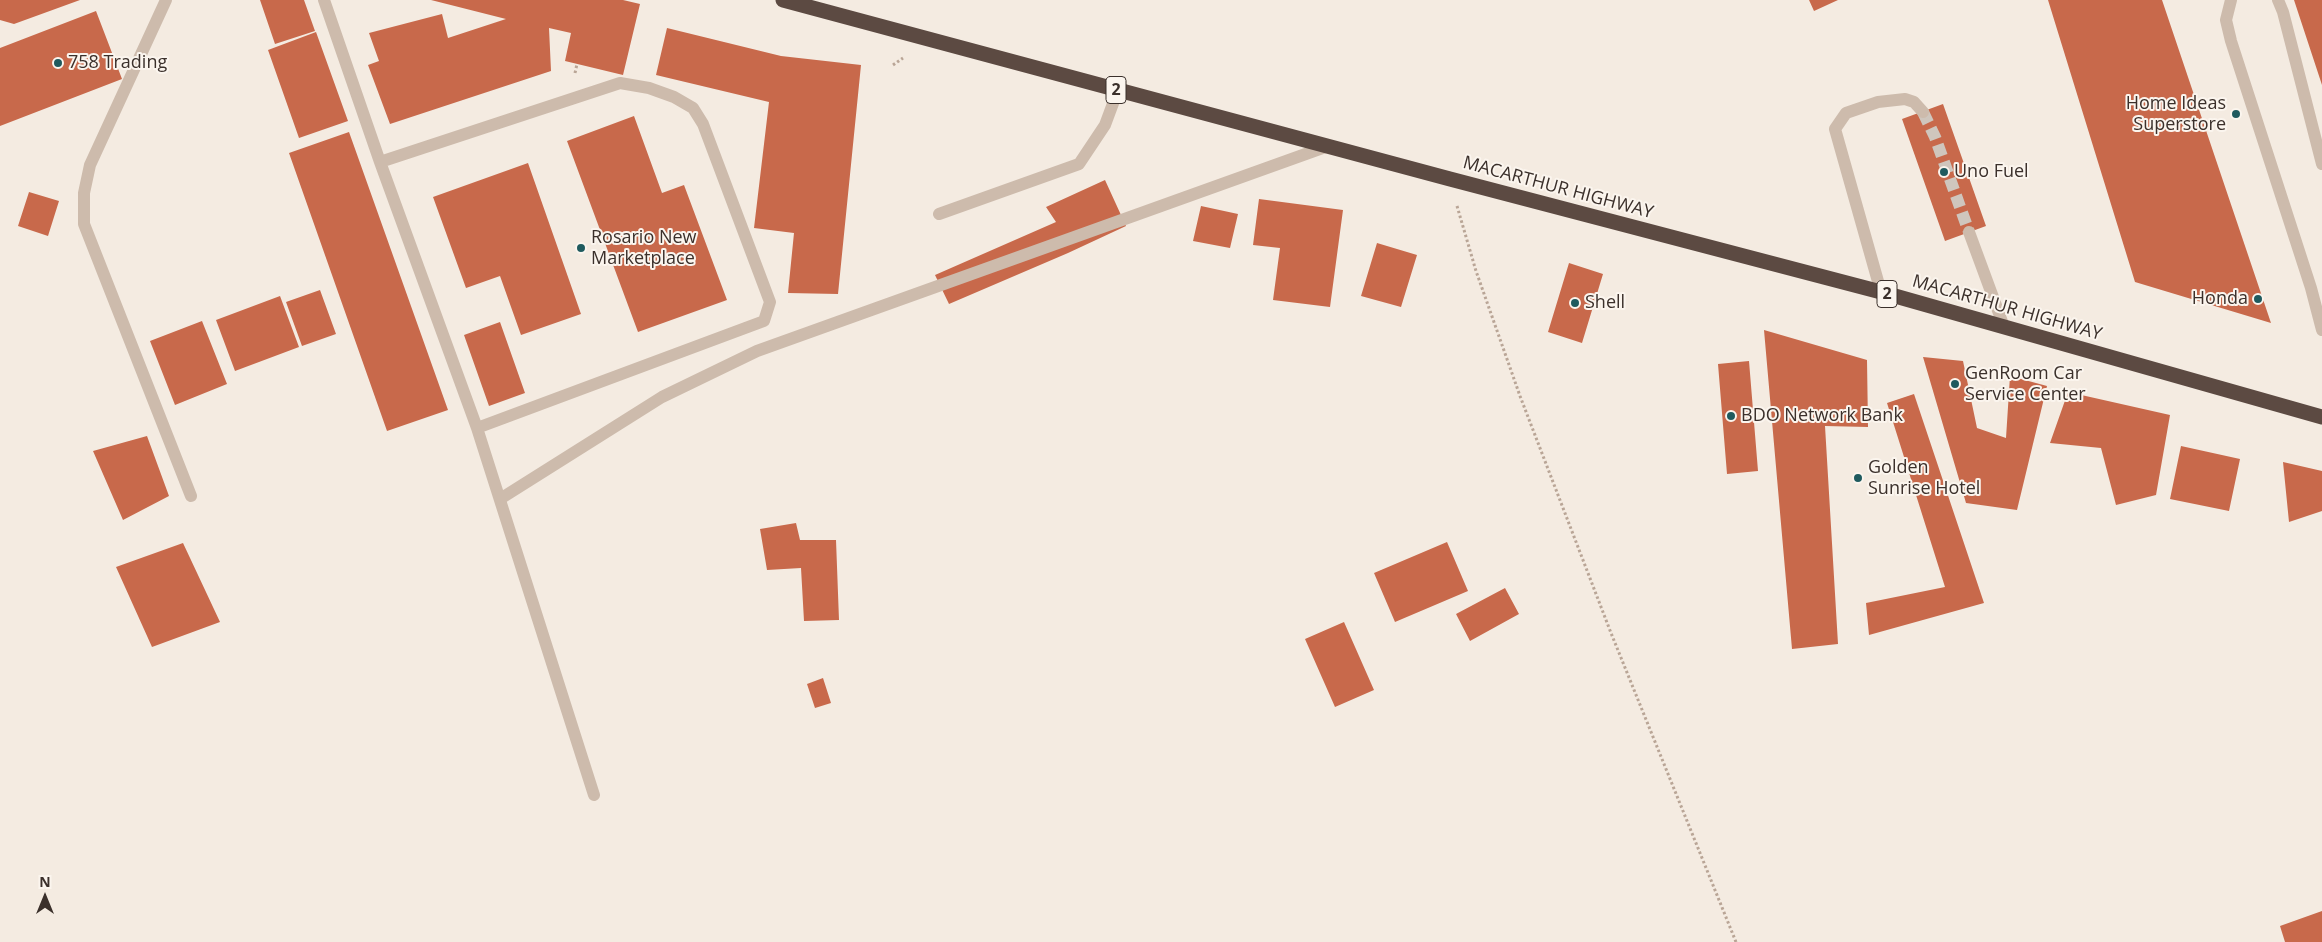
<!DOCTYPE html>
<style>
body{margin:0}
#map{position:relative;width:2322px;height:942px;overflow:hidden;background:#f4ebe1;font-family:"Open Sans",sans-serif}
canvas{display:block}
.north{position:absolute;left:20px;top:872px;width:50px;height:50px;-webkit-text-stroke:4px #fbf5ee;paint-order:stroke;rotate:0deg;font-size:14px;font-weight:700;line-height:20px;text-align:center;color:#3b302b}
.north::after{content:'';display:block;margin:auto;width:18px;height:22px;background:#3b302b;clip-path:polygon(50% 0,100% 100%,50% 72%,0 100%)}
</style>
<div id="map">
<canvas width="2322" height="942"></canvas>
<div class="north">N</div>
</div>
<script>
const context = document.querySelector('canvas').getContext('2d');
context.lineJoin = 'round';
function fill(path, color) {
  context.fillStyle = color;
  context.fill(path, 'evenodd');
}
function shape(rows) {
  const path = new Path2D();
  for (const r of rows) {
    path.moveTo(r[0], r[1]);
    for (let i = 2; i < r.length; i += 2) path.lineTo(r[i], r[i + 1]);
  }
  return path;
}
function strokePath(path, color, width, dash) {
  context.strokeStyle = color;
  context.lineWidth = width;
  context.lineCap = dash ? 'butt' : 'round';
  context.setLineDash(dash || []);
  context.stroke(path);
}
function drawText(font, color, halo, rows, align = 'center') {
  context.font = font + ' "Open Sans",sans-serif';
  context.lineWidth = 4;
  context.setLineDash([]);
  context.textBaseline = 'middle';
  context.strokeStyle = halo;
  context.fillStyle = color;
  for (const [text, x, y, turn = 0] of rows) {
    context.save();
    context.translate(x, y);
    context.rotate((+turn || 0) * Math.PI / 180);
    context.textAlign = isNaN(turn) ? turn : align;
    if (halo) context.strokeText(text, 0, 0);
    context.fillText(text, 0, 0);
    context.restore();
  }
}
const building = shape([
 [0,0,80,0,14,24,0,20],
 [260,0,304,0,315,31,275,44],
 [431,0,623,0,640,4,623,75,565,61,571,33,549,28,551,71,390,124,368,65,379,61,369,33,442,14,448,38,506,19],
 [1809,0,1838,0,1814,11],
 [2048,0,2162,0,2271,323,2135,282],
 [2294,0,2322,0,2322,85],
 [96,11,122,79,0,126,0,48],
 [667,28,781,56,861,65,838,294,788,293,794,233,754,228,769,102,656,75],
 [316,32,348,121,299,138,268,50],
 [1943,104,1986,226,1945,241,1902,119],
 [634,116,662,193,684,185,727,300,638,332,567,141],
 [349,132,448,410,387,431,289,153],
 [528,163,581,314,521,335,500,276,466,288,433,197],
 [1105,180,1126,226,1068,253,949,304,935,275,1056,222,1046,207],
 [29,192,59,201,48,236,18,226],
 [1259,199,1343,210,1330,307,1273,300,1280,248,1253,245],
 [1201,206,1238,214,1230,248,1193,241],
 [1377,243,1417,255,1401,307,1361,296],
 [1569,263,1603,274,1582,343,1548,332],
 [320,290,336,334,302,346,286,302],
 [280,296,299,347,235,371,216,320],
 [202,321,227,384,175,405,150,341],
 [500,322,525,393,489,406,464,335],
 [1764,330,1867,360,1868,427,1825,426,1838,644,1792,649],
 [1923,357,1963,361,1977,428,2006,438,2010,376,2047,386,2017,510,1966,503],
 [1749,361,1758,471,1727,474,1718,364],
 [2068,392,2170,415,2156,495,2116,505,2101,448,2050,443],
 [1914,394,1984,603,1869,635,1866,603,1945,587,1887,403],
 [147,436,169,496,123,520,93,451],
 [2181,446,2240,459,2229,511,2170,499],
 [2283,462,2322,471,2322,511,2289,522],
 [796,523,800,540,836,540,839,620,804,621,801,568,767,570,760,529],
 [1447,542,1468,591,1395,622,1374,573],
 [183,543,220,622,152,647,116,567],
 [1505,588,1519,614,1470,641,1456,614],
 [1344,622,1374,690,1335,707,1305,639],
 [823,678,831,703,815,708,807,684],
 [2322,911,2322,942,2285,942,2280,926]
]);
const minorTunnel = shape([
 [1923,112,1935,137,1969,232]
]);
const path = shape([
 [893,65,903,58],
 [575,73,577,64],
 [1457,206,1476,271,1520,396,1611,633,1736,942]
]);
const minor = shape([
 [166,0,90,165,84,193,84,224,191,496],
 [324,0,380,162,477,428,594,795],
 [2231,0,2226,20,2231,41,2311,288,2322,330],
 [2278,0,2283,12,2322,164],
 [380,162,620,83,649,88,674,97,693,108,703,124,770,302,764,321,477,428],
 [939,214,1079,164,1105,125,1118,90],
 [1969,232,2004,327],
 [1881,292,1835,129,1846,113,1878,102,1905,99,1914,102,1923,112],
 [500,499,662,397,757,351,1328,146]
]);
const highway = shape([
 [783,0,1450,179,1881,292,2322,417]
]);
const markers = [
 [58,63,5,"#1f5a5e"],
 [2236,114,5,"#1f5a5e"],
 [1944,172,5,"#1f5a5e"],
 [581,248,5,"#1f5a5e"],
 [2258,299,5,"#1f5a5e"],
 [1575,303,5,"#1f5a5e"],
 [1955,384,5,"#1f5a5e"],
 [1731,416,5,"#1f5a5e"],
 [1858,478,5,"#1f5a5e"]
];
const shields = [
 [1116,90,20],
 [1887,294,20]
];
const shieldNames = [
 ["2",1116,90],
 ["2",1887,294]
];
const poiNames = [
 ["758 Trading",68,63],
 ["Home Ideas",2226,104,"right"],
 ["Superstore",2226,125,"right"],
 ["Uno Fuel",1954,172],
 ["Rosario New",591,238],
 ["Marketplace",591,259],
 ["Honda",2248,299,"right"],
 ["Shell",1585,303],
 ["GenRoom Car",1965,374],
 ["Service Center",1965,395],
 ["BDO Network Bank",1741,416],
 ["Golden",1868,468],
 ["Sunrise Hotel",1868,489]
];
const streetNames = [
 ["MACARTHUR HIGHWAY",1558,188,15],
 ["MACARTHUR HIGHWAY",2007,308,16]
];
fill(building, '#c8694b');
strokePath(minorTunnel, '#cfc6bd', 12, [12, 6]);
strokePath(path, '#b9a596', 3, [2.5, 2.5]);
strokePath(minor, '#cdbbac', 12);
strokePath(highway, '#5c4a42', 15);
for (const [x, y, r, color] of markers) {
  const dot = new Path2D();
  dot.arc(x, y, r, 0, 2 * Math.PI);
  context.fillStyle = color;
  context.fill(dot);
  strokePath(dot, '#fbf5ee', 2);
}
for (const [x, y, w] of shields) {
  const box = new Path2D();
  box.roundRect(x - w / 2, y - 13.5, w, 27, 4);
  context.fillStyle = '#fbf5ee';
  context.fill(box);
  strokePath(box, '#3b302b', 1);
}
drawText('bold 16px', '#3b302b', null, shieldNames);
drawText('18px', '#3b302b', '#fbf5ee', poiNames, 'left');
drawText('18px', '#3b302b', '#fbf5ee', streetNames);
</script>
